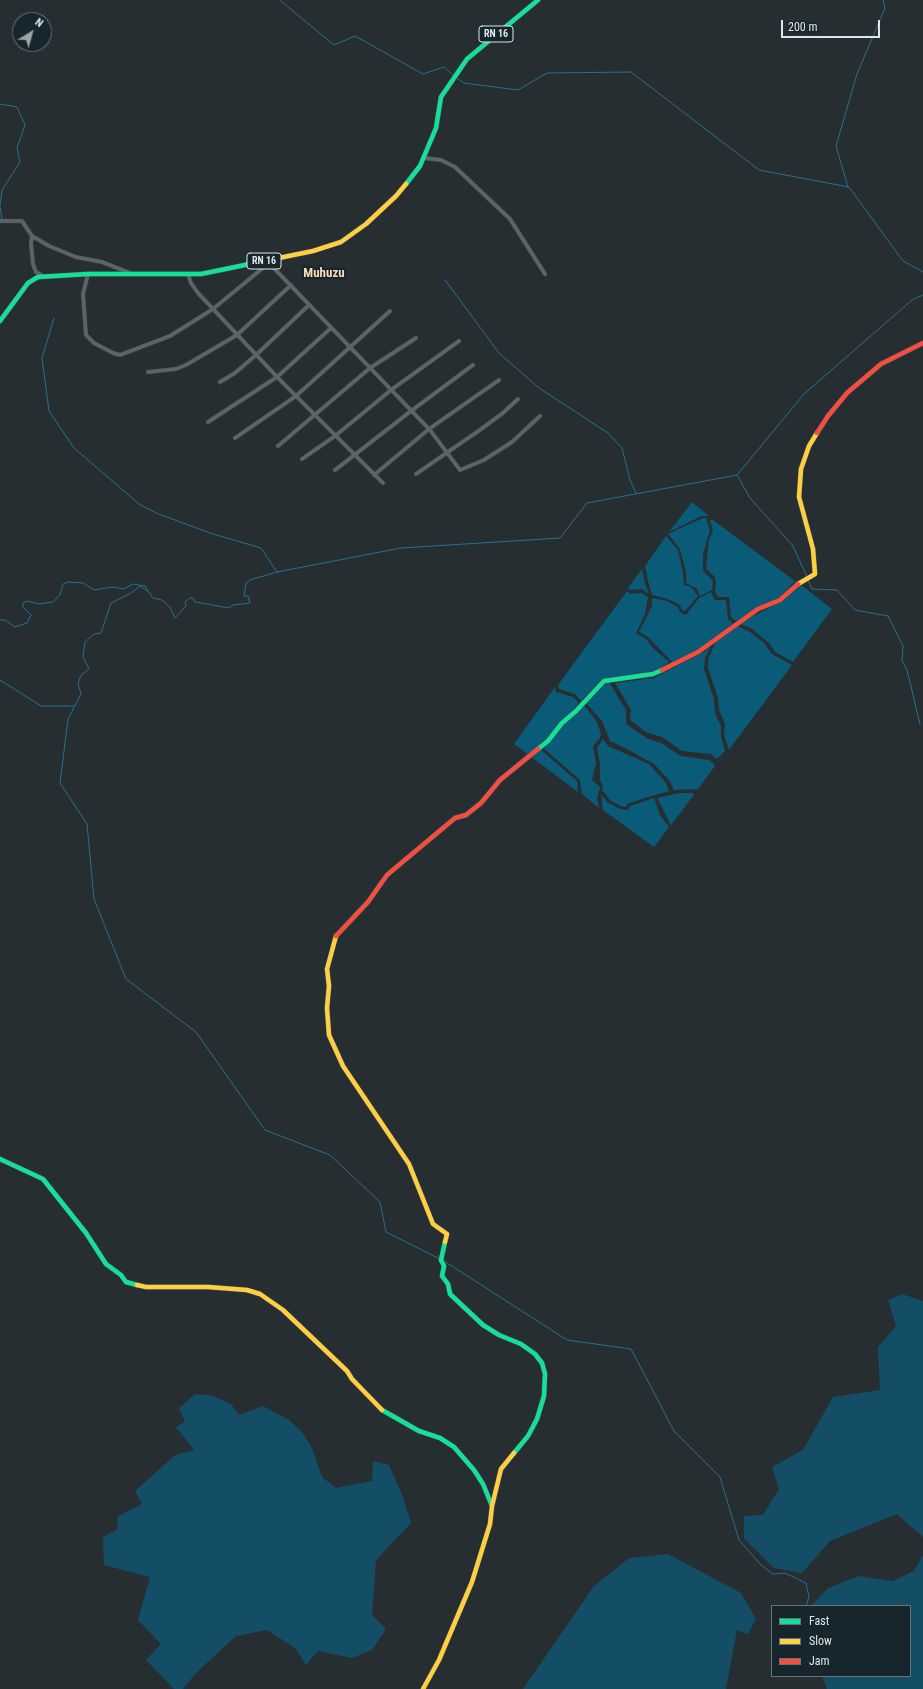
<!DOCTYPE html>
<style>
body{margin:0}
#map{position:relative;width:923px;height:1689px;overflow:hidden;background:#262e32;font-family:"Roboto Condensed",sans-serif}
canvas{display:block}
.legend{position:absolute;left:771px;top:1605px;width:140px;height:72px;box-sizing:border-box;background:#17262d;border:1px solid #667379;margin:0;padding:5px 7px;list-style:none;font-size:12px;color:#dce6eb}
.legend li{display:flex;align-items:center;gap:8px;height:20px}
.legend b{width:20px;border:1px solid #667379}
.north{position:absolute;left:12px;top:12px;width:40px;height:40px;box-sizing:border-box;background:#17262d;border:1px solid #667379;border-radius:50%;rotate:37deg;font-size:11px;font-weight:700;line-height:16px;text-align:center;color:#dce6eb}
.north::after{content:'';display:block;margin:auto;width:14px;height:18px;background:#9ca6aa;clip-path:polygon(50% 0,100% 100%,50% 72%,0 100%)}
.scale{position:absolute;left:781px;top:20px;width:99px;height:18px;box-sizing:border-box;border:2px solid #dce6eb;border-top:0;padding-left:5px;font-size:12px;line-height:14px;white-space:nowrap;color:#dce6eb;-webkit-text-stroke:3px #17262d;paint-order:stroke}
</style>
<div id="map">
<canvas width="923" height="1689"></canvas>
<ul class="legend">
<li><b style="height:5px;background:#16e098"></b>Fast</li>
<li><b style="height:5px;background:#ffcf43"></b>Slow</li>
<li><b style="height:5px;background:#f24e42"></b>Jam</li>
</ul>
<div class="north">N</div>
<div class="scale">200 m</div>
</div>
<script>
const context = document.querySelector('canvas').getContext('2d');
context.lineJoin = 'round';
function fill(path, color) {
  context.fillStyle = color;
  context.fill(path, 'evenodd');
}
function shape(rows) {
  const path = new Path2D();
  for (const r of rows) {
    path.moveTo(r[0], r[1]);
    for (let i = 2; i < r.length; i += 2) path.lineTo(r[i], r[i + 1]);
  }
  return path;
}
function strokePath(path, color, width, dash) {
  context.strokeStyle = color;
  context.lineWidth = width;
  context.lineCap = dash ? 'butt' : 'round';
  context.setLineDash(dash || []);
  context.stroke(path);
}
function drawText(font, color, halo, rows, align = 'center') {
  context.font = font + ' "Roboto Condensed",sans-serif';
  context.lineWidth = 4;
  context.setLineDash([]);
  context.textBaseline = 'middle';
  context.strokeStyle = halo;
  context.fillStyle = color;
  for (const [text, x, y, turn = 0] of rows) {
    context.save();
    context.translate(x, y);
    context.rotate((+turn || 0) * Math.PI / 180);
    context.textAlign = isNaN(turn) ? turn : align;
    if (halo) context.strokeText(text, 0, 0);
    context.fillText(text, 0, 0);
    context.restore();
  }
}
const green = shape([
 [902,1294,923,1301,923,1537,897,1514,830,1541,802,1573,774,1568,744,1538,744,1516,763,1515,779,1489,772,1467,803,1450,833,1397,880,1390,878,1347,896,1326,888,1300],
 [195,1394,213,1396,231,1404,239,1415,263,1406,289,1420,302,1432,312,1448,322,1477,336,1488,372,1481,373,1461,389,1465,404,1500,411,1523,376,1560,372,1615,386,1629,372,1650,352,1658,318,1651,306,1665,295,1648,267,1630,236,1636,196,1673,183,1689,174,1689,146,1660,161,1644,138,1620,150,1577,104,1565,103,1537,118,1529,117,1517,142,1504,135,1491,175,1455,194,1450,176,1427,185,1422,179,1408],
 [668,1554,741,1593,756,1619,748,1634,737,1630,726,1689,523,1689,594,1586,629,1558],
 [923,1555,923,1689,827,1689,822,1676,910,1676,910,1606,811,1606,827,1589,858,1576,893,1581,914,1571]
]);
const forest = shape([
 [692,502,709,516,702,516,669,532],
 [703,518,706,518,710,530,703,554,703,570,713,581,712,590,700,596,697,589,686,583,686,572,680,549,668,534],
 [710,520,713,520,795,581,780,597,736,621,731,617,729,597,718,597,715,592,716,581,714,576,706,569,709,539,713,531],
 [666,536,678,550,683,573,684,585,691,587,698,596,685,611,682,610,680,605,668,599,652,595,648,581,645,566],
 [642,569,645,584,649,594,642,589,631,590,628,588],
 [800,584,832,609,793,662,775,652,770,644,751,628,739,624,784,600],
 [627,591,630,594,641,593,648,597,645,614,636,633,646,639,652,647,669,662,653,674,601,680,581,701,575,694,559,689,558,685],
 [711,592,715,600,726,600,728,619,733,623,703,647,672,662,648,637,639,632,652,606,652,598,667,601,678,607,680,612,686,615,699,598],
 [736,625,750,632,764,643,772,654,792,665,729,750,724,735,725,724,719,710,718,698,708,668,708,659,717,639],
 [711,646,705,658,704,669,714,699,715,713,721,726,721,737,725,751,717,759,711,754,682,751,662,737,646,732,630,720,631,710,615,683,654,678,704,652],
 [609,682,626,710,626,724,648,739,661,743,681,756,709,760,713,763,715,766,698,789,674,790,669,780,654,764,625,748,610,741,602,721,585,702,603,684],
 [555,687,556,692,573,697,579,703,548,739,528,754,514,744],
 [582,705,585,706,597,722,601,734,600,738,593,746,596,763,592,780,600,787,597,799,599,808,582,794,580,780,542,747],
 [603,739,608,746,649,764,666,783,669,791,645,798,627,804,626,807,620,806,610,800,602,790,603,786,600,780,600,763,597,748],
 [540,749,577,781,578,792,530,756],
 [679,793,693,793,694,795,671,825,657,798],
 [601,794,607,802,620,809,628,810,630,806,654,798,660,815,669,827,654,847,603,810]
]);
const stream = shape([
 [281,0,282,2,334,45,355,36,423,74,444,67,453,75],
 [457,78,464,83,518,90,547,73,631,72,759,170,849,187,903,261,923,272],
 [0,104,17,107,25,125,17,148,20,162,2,190,0,205],
 [848,187,836,146,857,74,885,8,883,0],
 [0,206,2,220],
 [445,280,499,353,539,388,608,433,622,448,630,480,636,493],
 [54,318,42,358,49,411,74,448,139,504,156,513,210,533,261,548,277,572],
 [737,475,750,498,793,546,807,577],
 [808,580,812,589,837,590,855,610,888,616,903,646,902,661,907,670,920,724],
 [150,593,140,586,131,593,111,603,101,633,94,634,85,642,83,657,89,669,81,675,78,683,81,694,68,719,60,783,87,824,94,899,126,979,196,1032,265,1130,330,1155,380,1202,386,1232,440,1259],
 [150,594,153,598,162,600,170,607,175,618,186,606,185,602,190,598,193,598,195,602,229,608,233,605,250,603,248,596,244,596,246,583,250,580,277,572,401,548,560,538,587,503,737,475,804,394,912,300,923,295],
 [0,620,5,620,15,627,27,623,31,615,23,607,23,603,27,601,39,604,53,602,60,595,63,584,68,582,83,583,94,590,112,587,124,589,133,584,145,586,148,591],
 [0,680,41,706,74,706],
 [444,1261,567,1340,631,1349,674,1431,720,1477,739,1540,761,1565,773,1574,785,1573,806,1583,809,1597,806,1606]
]);
const street = shape([
 [424,158,441,160,455,167,510,219,545,274],
 [0,221,22,221,32,236,49,246,76,257,102,262,130,273],
 [32,236,31,243,33,264,36,272,43,276],
 [267,261,430,430,460,470,484,460,512,442,540,416],
 [88,274,83,294,86,335,94,343,113,353,120,355,170,336,213,309,269,263],
 [188,274,191,283,198,293,279,379,383,483],
 [148,372,176,369,186,365,237,335,291,285],
 [220,382,235,373,256,355,309,305],
 [208,422,277,377,331,328],
 [235,438,296,396,390,311],
 [278,446,370,368,416,338],
 [302,459,335,436,391,390,459,341],
 [335,470,411,411,473,365],
 [416,474,477,432,503,413,518,399],
 [374,475,429,429,499,380]
]);
const fast = shape([
 [406,184,420,166,436,128,441,97,467,59,538,0],
 [0,321,28,283,38,277,88,274,201,274,274,259],
 [538,749,548,741,562,723,576,711,604,681,653,674,662,670],
 [0,1159,43,1179,86,1233,106,1264,121,1275,126,1282,137,1285],
 [445,1242,441,1260,444,1266,442,1276,448,1284,450,1294,483,1325,499,1335,521,1344,535,1354,542,1363,545,1374,544,1396,537,1419,528,1436,514,1453],
 [382,1410,419,1431,440,1438,454,1447,474,1470,483,1484,492,1506]
]);
const slow = shape([
 [274,259,313,251,341,242,366,224,396,196,406,184],
 [798,584,815,574,813,549,799,497,801,469,809,446,817,433],
 [336,936,327,969,329,986,327,1008,329,1035,343,1066,409,1164,433,1224,447,1234,445,1242],
 [137,1285,146,1287,208,1287,247,1290,260,1294,283,1310,347,1371,352,1379,382,1410],
 [423,1689,439,1660,472,1582,490,1524,492,1506,501,1469,514,1453]
]);
const jam = shape([
 [817,433,828,416,847,393,881,364,923,343],
 [662,670,698,652,758,609,780,600,798,584],
 [336,936,368,902,387,875,455,818,466,815,481,803,500,780,538,749]
]);
const shields = [
 [496,34,34],
 [264,261,34]
];
const shieldNames = [
 ["RN 16",496,34],
 ["RN 16",264,261]
];
const quarterNames = [
 ["Muhuzu",324,274]
];
fill(green, '#134e66');
fill(forest, '#095b78');
strokePath(stream, '#287091', 1);
strokePath(street, '#454c4f', 4.5);
strokePath(fast, '#454c4f', 5.5);
strokePath(slow, '#454c4f', 5.5);
strokePath(jam, '#454c4f', 5.5);
strokePath(street, '#5d6468', 3.5);
strokePath(fast, '#16e098', 4.5);
strokePath(slow, '#ffcf43', 4.5);
strokePath(jam, '#f24e42', 4.5);
for (const [x, y, w] of shields) {
  const box = new Path2D();
  box.roundRect(x - w / 2, y - 8, w, 16, 3);
  context.fillStyle = '#17262d';
  context.fill(box);
  strokePath(box, '#dce6eb', 1);
}
drawText('bold 10px', '#dce6eb', null, shieldNames);
drawText('bold 13px', '#fbdab6', '#17262d', quarterNames);
</script>
